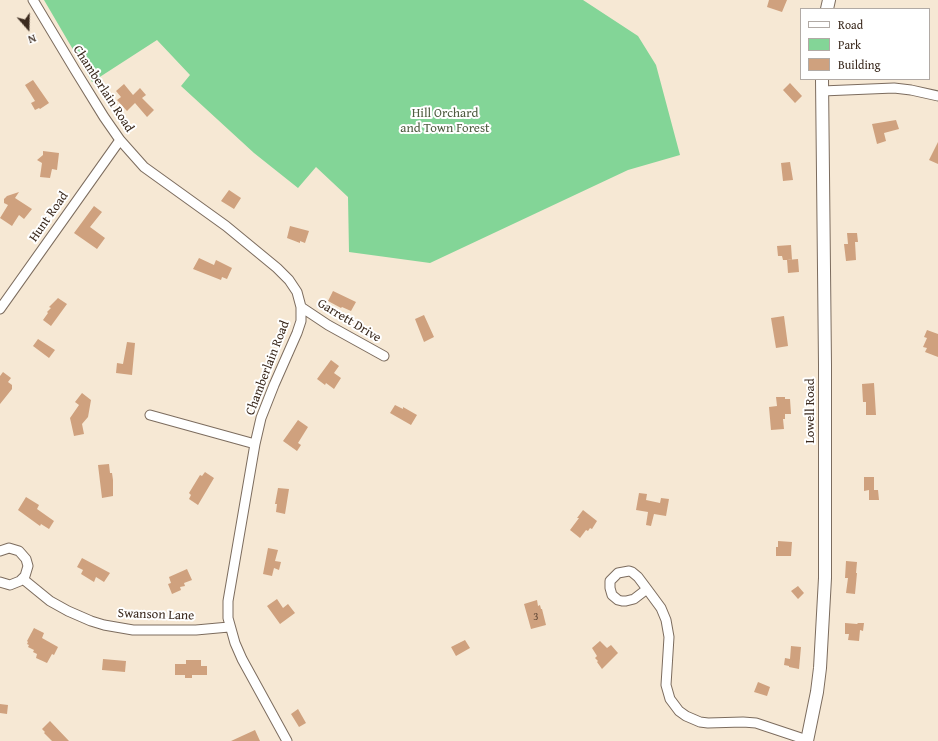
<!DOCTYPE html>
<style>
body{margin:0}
#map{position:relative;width:938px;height:741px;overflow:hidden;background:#f6e8d4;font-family:"Gentium Book Plus",serif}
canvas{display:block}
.legend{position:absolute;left:800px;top:8px;width:130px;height:72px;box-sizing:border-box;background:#fff;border:1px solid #b1aaa5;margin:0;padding:5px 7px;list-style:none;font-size:12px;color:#3b2a1e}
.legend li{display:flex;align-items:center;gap:8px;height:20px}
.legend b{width:20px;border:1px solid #b1aaa5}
.north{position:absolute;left:8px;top:8px;width:40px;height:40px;-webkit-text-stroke:3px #fff;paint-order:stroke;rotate:160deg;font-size:11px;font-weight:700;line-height:16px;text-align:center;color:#3b2a1e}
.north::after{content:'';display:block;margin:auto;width:14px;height:18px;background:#3b2a1e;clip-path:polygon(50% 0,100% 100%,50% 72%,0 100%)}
</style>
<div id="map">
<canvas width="938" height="741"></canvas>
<ul class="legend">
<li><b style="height:5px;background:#fff"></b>Road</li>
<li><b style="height:11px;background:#83d597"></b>Park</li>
<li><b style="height:11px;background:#cfa17e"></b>Building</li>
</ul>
<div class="north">N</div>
</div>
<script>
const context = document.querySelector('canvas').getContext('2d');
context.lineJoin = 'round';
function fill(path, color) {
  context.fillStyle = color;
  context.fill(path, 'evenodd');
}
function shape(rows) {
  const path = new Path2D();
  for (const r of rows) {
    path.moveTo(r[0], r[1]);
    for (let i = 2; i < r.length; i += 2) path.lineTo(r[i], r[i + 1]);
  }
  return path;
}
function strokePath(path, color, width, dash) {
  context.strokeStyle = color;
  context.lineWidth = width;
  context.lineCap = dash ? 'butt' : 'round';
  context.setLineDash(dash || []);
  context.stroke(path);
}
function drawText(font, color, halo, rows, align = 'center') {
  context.font = font + ' "Gentium Book Plus",serif';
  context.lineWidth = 4;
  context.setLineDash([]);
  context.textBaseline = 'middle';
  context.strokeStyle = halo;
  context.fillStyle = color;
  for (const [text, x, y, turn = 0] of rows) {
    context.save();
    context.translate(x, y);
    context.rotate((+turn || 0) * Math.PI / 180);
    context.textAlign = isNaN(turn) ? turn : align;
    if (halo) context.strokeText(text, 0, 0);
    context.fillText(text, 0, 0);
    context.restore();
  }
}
const green = shape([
 [44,0,583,0,638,36,656,65,680,155,628,170,430,263,349,252,348,197,316,167,298,188,254,153,181,86,190,75,157,40,92,82]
]);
const building = shape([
 [769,0,787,0,782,12,767,7],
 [33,80,49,103,40,109,39,108,35,110,31,103,35,101,25,85],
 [790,83,802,96,795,103,783,90],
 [124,84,133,95,140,88,146,95,142,98,154,110,147,117,135,103,127,111,117,100,121,97,116,91],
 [896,120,899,129,884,133,886,141,877,144,872,124],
 [938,142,938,164,929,160],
 [43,151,59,153,57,170,52,169,50,178,40,177,42,163,37,160,43,155],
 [790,162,793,180,783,181,781,163],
 [229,190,241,198,234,209,221,201],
 [19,192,15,198,32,209,24,219,19,215,12,226,0,218,8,205,4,203,4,199,7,196],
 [94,206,102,212,90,227,105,238,97,249,74,233],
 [290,226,309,231,305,243,300,241,300,243,287,238],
 [847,233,857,233,858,242,855,242,856,260,846,261,844,244,848,244],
 [791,245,792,260,783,260,782,256,778,256,777,246],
 [199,258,214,265,216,260,232,268,227,279,222,277,221,280,193,269],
 [798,259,799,272,788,273,787,260],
 [333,291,356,302,351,311,342,307,341,308,328,301],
 [58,298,67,304,51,326,43,320,48,313,47,312,51,308,49,307],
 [424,315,434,337,424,342,415,319],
 [784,316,788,346,776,348,771,318],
 [927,330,938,334,938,357,925,352,927,348,923,347,927,338,924,337],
 [38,339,55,350,49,358,33,346],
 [127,342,135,343,132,375,116,373,117,363,123,364],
 [331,360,339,366,334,373,341,378,334,389,326,383,325,385,317,379],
 [3,372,11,378,8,382,12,385,12,389,0,404,0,376],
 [874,383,876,415,866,415,866,402,863,402,862,384],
 [82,393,91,400,88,417,82,424,84,434,74,436,70,418,79,405,75,402],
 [776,397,785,397,785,399,790,399,791,414,785,414,785,419,783,419,784,429,771,430,769,407,777,406],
 [395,405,403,409,403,407,417,415,411,425,390,413],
 [298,420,308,427,298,443,301,445,297,451,283,441],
 [109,464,110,473,112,473,113,480,113,496,102,498,98,465],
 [205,472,214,478,198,505,189,499,191,495,189,493,200,475,202,476],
 [864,477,874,477,874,490,878,490,879,500,869,500,869,490,864,491],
 [278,488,289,489,285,514,276,512,277,504,275,504],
 [639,493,647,494,646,500,660,503,661,498,669,499,666,516,654,514,651,526,646,525,648,512,636,510],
 [26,497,39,505,37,509,54,521,49,529,41,524,40,526,18,510],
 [583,510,597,521,592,529,590,528,588,531,586,530,580,538,570,530,579,518,577,518],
 [778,541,792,542,791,556,776,556,776,547,778,547],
 [268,548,278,550,275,561,281,562,279,570,274,568,272,576,263,574],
 [82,558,110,573,104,582,96,577,94,582,81,574,83,570,77,567],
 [846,561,857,562,856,573,857,573,855,594,846,593,848,578,845,578],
 [187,569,192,580,184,583,185,586,180,587,181,590,172,594,168,584,171,583,169,577],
 [798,586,804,593,798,599,791,591],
 [277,599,283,608,288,604,295,613,280,624,267,606],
 [537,600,538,606,540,605,541,609,542,609,546,625,531,629,524,604],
 [845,623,857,624,858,623,864,623,863,631,860,630,859,641,848,640,849,634,845,634],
 [34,628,44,633,42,638,58,647,54,655,52,654,47,663,36,658,37,654,33,652,34,650,28,647,29,645,27,644,28,642,27,641],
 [465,640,470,648,456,656,451,647],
 [600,641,607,648,611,645,618,653,602,669,597,662,598,661,595,658,597,656,592,648],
 [791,646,801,647,799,669,789,667,789,666,784,665,785,658,790,659],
 [103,659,126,661,125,672,102,670],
 [186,660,201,660,201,666,207,666,207,675,192,675,192,678,185,678,185,675,175,675,175,664,186,664],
 [758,682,770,687,767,696,754,692],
 [0,704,8,705,7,714,0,713],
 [298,709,306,723,299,727,291,714],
 [50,721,69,741,52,741,44,733,45,732,42,729],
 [255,730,260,741,231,741]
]);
const street = shape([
 [33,0,75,70,104,117,120,140,144,167,226,226,277,268,289,280,297,292,301,307,301,321,297,333,274,385,261,418,255,444,228,601,228,618,235,643,242,659,287,741],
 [822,91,894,88,911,90,938,96],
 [301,307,328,325,384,356],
 [0,309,120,140],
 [150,415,255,444],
 [0,551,9,548,19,551,26,559,28,566,25,576,20,581,10,585,0,582],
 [23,579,50,601,68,611,91,621,104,625,133,630,196,630,229,627],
 [647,589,634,599,626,601,622,601,618,600,612,595,610,588,610,581,618,573,629,571,632,572,638,577,647,589,661,608,666,620,669,637,666,685,670,699,679,711,686,716,700,722,708,723,743,722,756,723,807,740]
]);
const secondary = shape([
 [827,9,829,0],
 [807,741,817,692,820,668,825,578,825,365,822,79]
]);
const numberNames = [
 ["3",536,617]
];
const streetNames = [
 ["Chamberlain Road",103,89,57],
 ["Hunt Road",49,217,-55],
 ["Garrett Drive",349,321,31],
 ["Chamberlain Road",268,368,-69],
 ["Lowell Road",811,411,-90],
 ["Swanson Lane",156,615,2]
];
const parkNames = [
 ["Hill Orchard",445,114],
 ["and Town Forest",445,129]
];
fill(green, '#83d597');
fill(building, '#cfa17e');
strokePath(street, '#7c6c5e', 11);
strokePath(secondary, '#7c6c5e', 14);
strokePath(street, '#fff', 9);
strokePath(secondary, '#fff', 12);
drawText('11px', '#604836', null, numberNames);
drawText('13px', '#3b2a1e', '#fff', streetNames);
drawText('13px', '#515d42', '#fff', parkNames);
</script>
